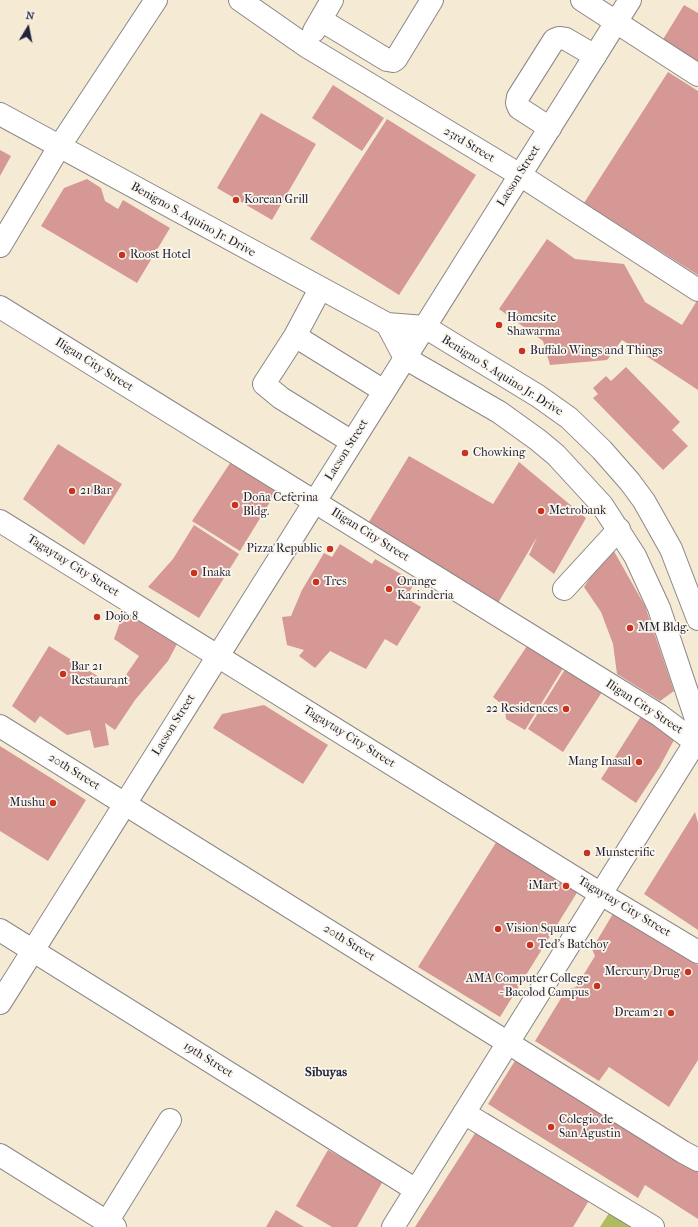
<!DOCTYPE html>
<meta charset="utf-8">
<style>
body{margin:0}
#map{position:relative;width:698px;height:1227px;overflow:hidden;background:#f5ebd5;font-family:"IM FELL French Canon",serif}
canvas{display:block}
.north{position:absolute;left:8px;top:8px;width:40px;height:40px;-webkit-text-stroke:3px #fbf7ec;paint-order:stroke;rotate:10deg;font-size:11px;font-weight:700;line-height:16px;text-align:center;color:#22223b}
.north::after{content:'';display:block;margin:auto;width:14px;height:18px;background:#22223b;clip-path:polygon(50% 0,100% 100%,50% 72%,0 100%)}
</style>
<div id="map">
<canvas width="698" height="1227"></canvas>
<div class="north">N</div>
</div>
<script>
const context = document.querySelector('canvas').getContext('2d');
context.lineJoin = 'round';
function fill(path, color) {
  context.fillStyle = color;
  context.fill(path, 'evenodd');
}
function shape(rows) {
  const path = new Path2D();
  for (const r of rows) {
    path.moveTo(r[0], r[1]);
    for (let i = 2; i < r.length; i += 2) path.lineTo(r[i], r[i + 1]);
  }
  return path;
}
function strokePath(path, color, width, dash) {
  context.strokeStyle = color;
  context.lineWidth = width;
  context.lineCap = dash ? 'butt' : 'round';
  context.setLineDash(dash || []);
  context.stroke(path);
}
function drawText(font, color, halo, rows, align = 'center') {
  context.font = font + ' "IM FELL French Canon",serif';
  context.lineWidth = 3.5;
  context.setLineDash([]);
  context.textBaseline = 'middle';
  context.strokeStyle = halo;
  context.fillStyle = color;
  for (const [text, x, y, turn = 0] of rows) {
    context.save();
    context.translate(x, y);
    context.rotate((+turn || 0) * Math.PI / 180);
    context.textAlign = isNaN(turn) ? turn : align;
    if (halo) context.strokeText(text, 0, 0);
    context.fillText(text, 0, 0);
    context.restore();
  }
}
const green = shape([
 [611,1210,640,1227,600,1227]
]);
const building = shape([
 [684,5,698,13,698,69,659,46],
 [668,72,698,91,698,275,584,203],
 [333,85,384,118,362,151,312,118],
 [261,113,316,144,272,220,217,188],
 [387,119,476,175,399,295,310,239],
 [0,150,11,156,0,176],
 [87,179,101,188,105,201,118,209,123,200,170,228,137,283,41,226,64,188],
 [547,239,575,259,624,264,645,302,682,325,698,299,698,390,622,340,607,360,550,365,543,341,499,309],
 [626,367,680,422,672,430,688,446,663,470,593,398,598,394,593,388,606,376,611,381],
 [58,444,122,484,84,545,23,499],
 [409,456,493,504,519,462,586,518,554,574,529,555,537,537,498,603,367,525],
 [232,460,278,489,240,551,192,521],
 [194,525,239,554,199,618,148,587,173,559],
 [340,544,372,564,375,559,415,582,406,598,421,607,397,646,385,639,366,669,330,651,315,668,299,656,304,650,287,645,282,617,291,616,302,590,324,553,332,557],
 [611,546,645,606,674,691,660,701,617,674,613,644,601,612,584,587],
 [124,611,177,644,168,661,135,700,115,730,105,723,109,745,94,748,90,730,67,735,40,716,35,723,12,706,49,646,117,688,139,656,114,639],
 [529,643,565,665,525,730,506,719,505,707,493,697],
 [567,666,604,689,563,752,528,729],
 [264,705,328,745,303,784,213,728,222,714],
 [643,713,663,725,674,740,659,768,636,803,601,779],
 [0,746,86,800,48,861,0,831],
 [695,812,698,823,698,930,644,894],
 [497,841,578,891,500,1017,418,967],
 [614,912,698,965,698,1060,669,1107,609,1067,599,1081,535,1041,566,990,576,987,595,956,592,949],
 [518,1056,698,1171,698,1219,645,1185,638,1198,488,1104],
 [488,1113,599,1184,573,1227,415,1227],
 [328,1150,383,1181,357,1227,332,1227,296,1206],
 [276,1210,304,1227,266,1227]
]);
const minor = shape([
 [240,0,306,46,520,175,698,290],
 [582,0,698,75],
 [321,20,387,60,393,61,396,59,432,0],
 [314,31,332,0],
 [550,128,519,108,517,103,518,97,554,40,559,38,566,39,595,56],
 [0,246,59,147,156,0],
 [320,289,295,336,264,384,281,398,352,442],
 [0,307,659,715,695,742],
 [295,336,384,391],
 [0,521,601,894,698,952],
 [564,589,619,529],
 [0,726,683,1152,698,1160],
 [0,930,416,1190],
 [464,1113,653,1227],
 [0,1155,115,1227],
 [107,1222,170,1120],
 [393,1227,698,738]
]);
const major = shape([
 [0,114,387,324,425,327,538,396,569,418,602,450,630,482,644,501,671,549,698,619],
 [387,324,405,358,499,412,538,440,556,455,602,505,635,556,659,608,698,725],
 [0,1003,630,0]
]);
const markers = [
 [236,200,4,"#c8321e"],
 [122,255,4,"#c8321e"],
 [499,325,4,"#c8321e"],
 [522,351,4,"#c8321e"],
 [465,453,4,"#c8321e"],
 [72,491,4,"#c8321e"],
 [235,505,4,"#c8321e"],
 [541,511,4,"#c8321e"],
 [330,549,4,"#c8321e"],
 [194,573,4,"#c8321e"],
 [316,582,4,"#c8321e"],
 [389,589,4,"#c8321e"],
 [97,617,4,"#c8321e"],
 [630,628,4,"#c8321e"],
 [63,674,4,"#c8321e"],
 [566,709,4,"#c8321e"],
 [639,762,4,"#c8321e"],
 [53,803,4,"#c8321e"],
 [587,853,4,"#c8321e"],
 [566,886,4,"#c8321e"],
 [498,929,4,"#c8321e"],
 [530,945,4,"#c8321e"],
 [688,972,4,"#c8321e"],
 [597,986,4,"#c8321e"],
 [671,1013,4,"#c8321e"],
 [551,1127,4,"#c8321e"]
];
const streetNames = [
 ["23rd Street",469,145,31],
 ["Lacson Street",519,176,-58],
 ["Benigno S. Aquino Jr. Drive",193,220,29],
 ["Iligan City Street",94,365,32],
 ["Benigno S. Aquino Jr. Drive",502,376,32],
 ["Lacson Street",347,450,-58],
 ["Iligan City Street",370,535,32],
 ["Tagaytay City Street",73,566,32],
 ["Iligan City Street",644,707,33],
 ["Lacson Street",174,725,-58],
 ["Tagaytay City Street",349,737,32],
 ["20th Street",74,772,32],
 ["Tagaytay City Street",624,907,31],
 ["20th Street",349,943,32],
 ["19th Street",208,1060,32]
];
const poiNames = [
 ["Korean Grill",244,200],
 ["Roost Hotel",130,255],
 ["Homesite",507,318],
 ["Shawarma",507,332],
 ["Buffalo Wings and Things",530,351],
 ["Chowking",473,453],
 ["21 Bar",80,491],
 ["Doña Ceferina",243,498],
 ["Bldg.",243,512],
 ["Metrobank",549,511],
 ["Pizza Republic",322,549,"right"],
 ["Inaka",202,573],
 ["Tres",324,582],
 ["Orange",397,582],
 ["Karinderia",397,596],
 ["Dojo 8",105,617],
 ["MM Bldg.",638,628],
 ["Bar 21",71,667],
 ["Restaurant",71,681],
 ["22 Residences",558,709,"right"],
 ["Mang Inasal",631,762,"right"],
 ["Mushu",45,803,"right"],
 ["Munsterific",595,853],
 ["iMart",558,886,"right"],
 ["Vision Square",506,929],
 ["Ted's Batchoy",538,945],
 ["Mercury Drug",680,972,"right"],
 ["AMA Computer College",589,979,"right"],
 ["- Bacolod Campus",589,993,"right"],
 ["Dream 21",663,1013,"right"],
 ["Colegio de",559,1120],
 ["San Agustin",559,1134]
];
const neighbourhoodNames = [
 ["Sibuyas",326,1073]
];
fill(green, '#afbc5e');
fill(building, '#d59894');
strokePath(minor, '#8c8688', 24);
strokePath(major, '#8c8688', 24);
strokePath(minor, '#fff', 22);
strokePath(major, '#fff', 22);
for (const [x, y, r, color] of markers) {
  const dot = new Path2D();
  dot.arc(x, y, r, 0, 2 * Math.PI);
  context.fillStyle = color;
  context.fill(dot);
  strokePath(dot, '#fbf7ec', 1.5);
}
drawText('12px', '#22223b', '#fbf7ec', streetNames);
drawText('12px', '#22223b', '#fbf7ec', poiNames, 'left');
drawText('bold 13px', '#22223b', '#fbf7ec', neighbourhoodNames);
</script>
